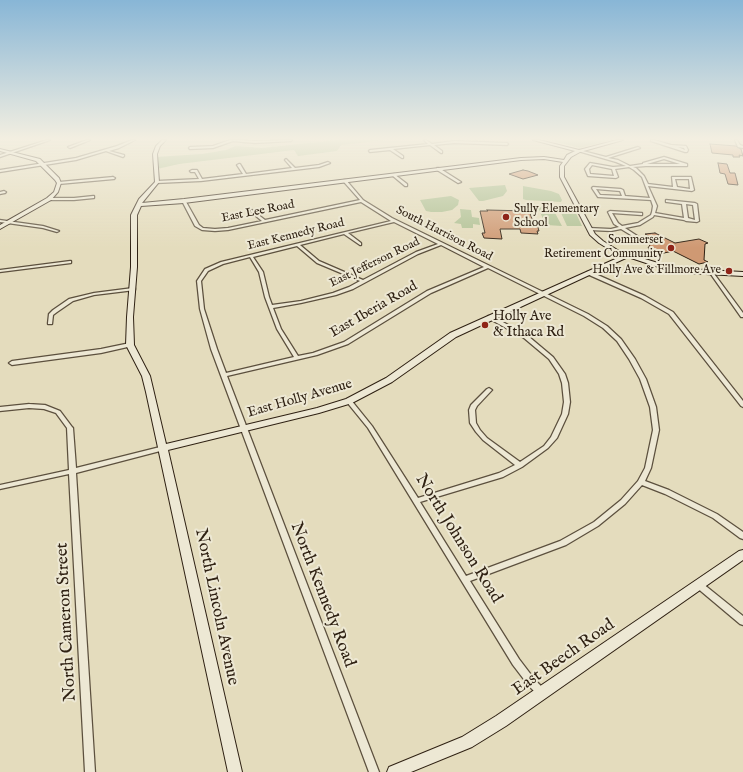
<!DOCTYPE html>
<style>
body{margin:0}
canvas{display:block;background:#e4dcbd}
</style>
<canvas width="743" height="772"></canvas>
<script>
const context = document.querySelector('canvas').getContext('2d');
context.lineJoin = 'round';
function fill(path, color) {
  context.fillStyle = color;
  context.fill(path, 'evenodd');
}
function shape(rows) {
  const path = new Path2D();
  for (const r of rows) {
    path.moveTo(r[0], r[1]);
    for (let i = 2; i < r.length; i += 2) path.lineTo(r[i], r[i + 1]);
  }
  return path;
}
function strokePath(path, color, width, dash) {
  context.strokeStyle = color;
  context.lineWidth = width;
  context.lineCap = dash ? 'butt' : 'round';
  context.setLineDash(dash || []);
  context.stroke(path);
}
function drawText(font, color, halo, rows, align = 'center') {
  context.font = font + ' "IM FELL English",serif';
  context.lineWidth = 4;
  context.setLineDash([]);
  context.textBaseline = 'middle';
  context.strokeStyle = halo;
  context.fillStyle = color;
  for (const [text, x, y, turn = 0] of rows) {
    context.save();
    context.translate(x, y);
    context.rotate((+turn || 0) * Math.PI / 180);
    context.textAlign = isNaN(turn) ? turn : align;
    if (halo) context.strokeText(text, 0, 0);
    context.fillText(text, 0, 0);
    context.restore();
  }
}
const green = shape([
 [336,140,386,140,341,145,337,151,298,156,294,150,179,164,157,169,156,157,202,154,226,150,236,146,262,148],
 [549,140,611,140,580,148],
 [505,185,507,191,503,196,483,201,479,201,469,188],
 [523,186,551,191,559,194,562,200,561,202,526,200,523,199],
 [451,196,459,200,458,205,452,210,442,212,431,212,426,211,420,200],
 [543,206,555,206,558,208,555,213,562,226,546,225,538,208],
 [567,206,573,207,582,226,567,226,561,213,563,210,563,207],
 [460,209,471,210,472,217,479,218,480,225,473,224,473,228,462,228,461,224,454,223,461,217]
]);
const building = shape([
 [710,144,736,146,741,149,743,156,739,155,740,157,733,157,733,155,712,153,710,144],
 [718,163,727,164,730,173,735,173,738,185,728,184,725,174,720,173,718,163],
 [523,170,528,171,538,175,523,179,509,174,523,170],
 [487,210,529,211,534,224,537,224,539,231,537,231,538,234,521,233,520,229,500,229,502,239,484,238,482,233,485,233,480,211,488,211,487,210],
 [655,233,675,243,699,239,708,243,705,244,704,260,708,262,699,264,673,251,655,255,648,250,651,249,648,248,654,239,645,234,655,233]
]);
const street = shape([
 [47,140,50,140,0,157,0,155,47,140],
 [87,140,90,140,70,148,68,147,87,140],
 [132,140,135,140,119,148,109,151,124,155,124,156,123,157,106,151,76,160,0,172,0,170,76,158,117,146,132,140],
 [230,140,238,140,255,141,292,140,291,141,255,143,233,141,213,148,190,149,189,148,190,147,213,146,230,140],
 [424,140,426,140,432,144,454,141,507,143,508,144,507,145,454,143,434,145,442,151,442,153,441,153,430,145,393,149,403,156,403,158,402,158,390,150,370,152,369,151,370,150,428,144,424,140],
 [651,140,654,140,671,145,686,146,688,150,687,152,685,152,651,141,651,140],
 [678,147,684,148,685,150,678,147],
 [735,140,737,140,740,145,743,146,743,148,738,147,735,140],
 [638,147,640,148,608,158,618,160,630,166,643,164,643,163,664,157,687,164,687,166,646,166,633,167,636,168,644,176,648,184,673,187,672,177,691,177,694,190,692,191,648,186,657,206,655,213,684,218,682,204,667,202,666,202,666,200,695,203,697,204,699,221,697,222,686,221,684,220,654,215,653,217,640,225,625,228,645,241,646,242,644,243,621,229,611,231,589,230,588,229,590,228,611,229,619,227,614,224,608,212,610,211,642,213,642,215,641,215,612,213,618,223,622,226,638,223,651,215,652,212,653,206,651,200,598,197,592,188,593,187,621,189,623,190,625,196,650,198,642,177,634,170,629,167,615,169,618,177,616,178,588,176,585,169,590,163,613,167,626,166,616,162,578,151,579,150,606,157,638,147],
 [664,159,680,164,647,164,664,159],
 [592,165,612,169,614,176,590,174,589,169,592,165],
 [675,179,689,179,690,189,677,187,675,179],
 [596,189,620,191,622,196,600,195,596,189],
 [686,204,693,205,695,220,688,218,686,204],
 [286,159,295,168,319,165,328,162,330,163,319,167,201,181,157,183,155,182,157,181,199,179,195,172,191,172,190,171,192,170,197,170,202,179,243,174,237,165,239,164,240,164,246,174,292,168,285,160,286,159],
 [437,168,439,168,461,182,458,183,437,170,437,168],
 [394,174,407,184,407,186,405,186,393,176,392,175,394,174],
 [113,177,115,178,114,179,59,184,57,183,59,182,113,177],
 [344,180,346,180,363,200,392,218,588,314,607,326,621,339,635,359,646,379,656,407,659,430,651,468,645,481,669,490,717,514,743,532,743,539,740,538,713,518,665,494,642,485,625,504,598,526,566,545,470,581,519,659,535,680,544,689,545,692,544,695,541,696,538,695,529,686,513,665,368,428,346,401,349,399,351,400,372,426,418,498,499,473,515,465,483,440,476,432,470,423,469,410,471,405,487,389,489,388,492,390,477,406,475,410,476,423,480,430,487,438,520,462,544,446,551,437,562,414,564,402,562,383,559,374,549,359,524,338,488,318,488,316,492,316,528,336,553,357,565,374,568,383,570,402,568,414,557,438,548,448,522,467,503,477,420,502,466,576,560,541,594,522,621,500,638,481,645,468,653,430,650,407,640,379,629,359,617,341,603,328,584,316,488,268,431,293,348,344,317,355,227,376,379,772,369,772,211,349,200,309,197,281,205,269,221,262,391,221,361,202,228,230,215,231,202,230,195,226,182,201,185,200,199,225,203,228,215,229,228,228,262,221,251,212,251,210,252,210,265,220,360,200,344,182,344,180],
 [394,222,438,244,416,252,363,280,319,261,300,245,344,234,360,245,361,245,361,243,348,233,394,222],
 [441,245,484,267,427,291,344,342,313,353,298,356,281,329,273,308,301,303,336,295,353,289,418,254,441,245],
 [297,246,317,263,360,281,349,287,333,293,301,301,272,305,269,297,263,272,253,257,297,246],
 [250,257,259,272,265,297,277,329,294,357,226,373,217,349,204,309,201,281,208,271,223,264,250,257],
 [4,191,6,192,5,193,0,194,0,192,4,191],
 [93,196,94,196,94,198,74,200,49,200,47,199,49,198,74,198,93,196],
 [0,220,43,226,59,231,57,232,43,228,0,222,0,220],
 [70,261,71,261,71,263,0,272,0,270,70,261],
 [710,271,712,271,743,313,743,317,741,317,710,273,710,271],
 [587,272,591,272,645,296,673,312,743,401,743,407,741,406,669,314,641,298,587,274,587,272],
 [133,288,135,288,135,290,94,295,73,301,57,312,53,315,52,324,48,324,48,323,49,314,53,310,69,299,94,293,133,288],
 [130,343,133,345,132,346,101,353,12,365,9,363,12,361,101,349,130,343],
 [29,404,45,405,60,411,72,427,73,428,76,468,164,446,166,447,167,448,166,449,164,450,76,473,95,772,85,772,69,474,0,489,0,485,69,470,67,428,56,413,44,409,29,408,0,411,0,407,29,404],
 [699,582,702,583,743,616,743,625,740,624,696,587,695,585,696,583,699,582]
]);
const secondary = shape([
 [162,140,166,140,160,146,157,154,159,182,142,203,184,199,521,158,544,157,564,160,567,155,575,151,533,140,539,140,579,150,617,140,623,140,580,152,571,157,564,166,564,177,595,234,603,241,619,251,658,263,687,269,743,272,743,276,687,273,655,266,628,257,456,337,392,382,352,403,319,413,168,450,242,772,228,772,146,392,142,376,126,345,127,317,131,267,131,215,139,199,155,182,153,154,156,146,162,140],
 [544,159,563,162,560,166,560,177,590,235,599,243,615,253,622,256,450,333,386,378,346,399,317,408,166,444,150,376,134,345,133,317,137,267,137,215,141,206,184,203,521,160,544,159],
 [0,149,40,159,59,178,61,183,58,192,51,200,0,229,0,225,47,198,54,192,57,183,55,180,36,161,0,151,0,149],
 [743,550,743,560,506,726,472,747,411,772,387,772,389,767,462,737,496,716,739,551,743,550]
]);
const markers = [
 [506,217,4,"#8f2418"],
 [671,248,4,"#8f2418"],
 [729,271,4,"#8f2418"],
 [485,325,4,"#8f2418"]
];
const farPoinames = [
 ["Sully Elementary",514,210,"left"],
 ["School",514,224,"left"],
 ["Sommerset",663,241],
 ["Retirement Community",663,255],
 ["Holly Ave & Fillmore Ave",721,271]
];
const farStreetnames = [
 ["East Lee Road",258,212,-11],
 ["South Harrison Road",444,234,27],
 ["East Kennedy Road",296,235,-14],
 ["East Jefferson Road",375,263,-26]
];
const streetNames = [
 ["East Iberia Road",374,310,-30],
 ["East Holly Avenue",300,399,-16]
];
const poiNames = [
 ["Holly Ave",493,317],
 ["& Ithaca Rd",493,333]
];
const nearStreetnames = [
 ["North Johnson Road",458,539,58],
 ["North Kennedy Road",322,595,69],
 ["North Lincoln Avenue",216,607,78],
 ["North Cameron Street",67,622,-93],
 ["East Beech Road",564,658,-35]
];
fill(green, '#b0c194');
fill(building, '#cf9973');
strokePath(building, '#2f2113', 1);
strokePath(street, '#5c503e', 2.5);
strokePath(secondary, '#2f2113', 2);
fill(street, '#ede8d4');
fill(secondary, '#ede8d4');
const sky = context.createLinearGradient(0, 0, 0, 248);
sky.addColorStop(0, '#88b6d6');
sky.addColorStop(0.56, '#f3efe1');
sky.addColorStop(1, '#f3efe100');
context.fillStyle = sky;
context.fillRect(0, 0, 743, 248);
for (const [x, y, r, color] of markers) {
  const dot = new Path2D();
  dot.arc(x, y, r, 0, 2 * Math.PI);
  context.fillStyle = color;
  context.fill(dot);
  strokePath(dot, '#ede8d4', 1.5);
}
drawText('12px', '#2f2113', '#ede8d4', farPoinames, 'right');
drawText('12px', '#2f2113', '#ede8d4', farStreetnames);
drawText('14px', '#2f2113', '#ede8d4', streetNames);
drawText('14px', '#2f2113', '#ede8d4', poiNames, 'left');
drawText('17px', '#2f2113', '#ede8d4', nearStreetnames);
</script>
